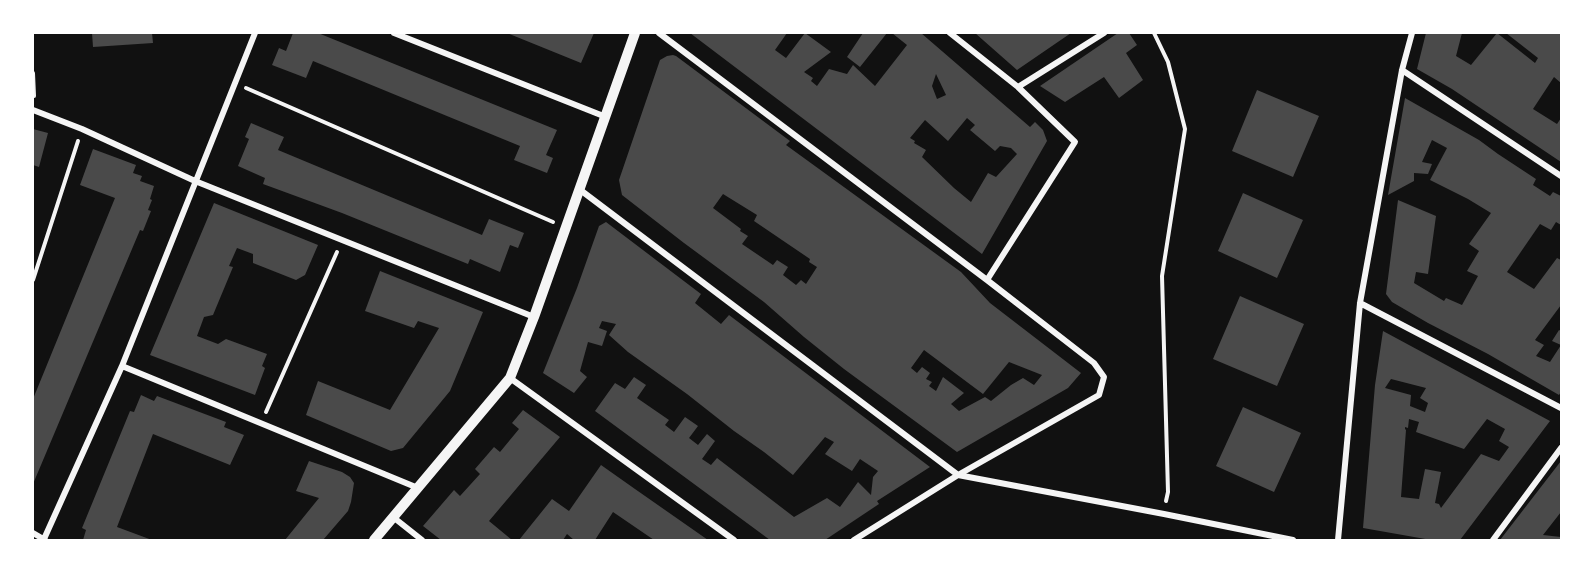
<!DOCTYPE html>
<style>
body{margin:0}
#map{position:relative;width:1594px;height:573px;overflow:hidden;background:#111;font-family:Figtree,sans-serif}
canvas{display:block}
.frame{position:absolute;inset:0;border:34px solid #fff;pointer-events:none}
</style>
<div id="map">
<canvas width="1594" height="573"></canvas>
<div class="frame"></div>
</div>
<script>
const context = document.querySelector('canvas').getContext('2d');
context.lineJoin = 'round';
function fill(path, color) {
  context.fillStyle = color;
  context.fill(path, 'evenodd');
}
function shape(rows) {
  const path = new Path2D();
  for (const r of rows) {
    path.moveTo(r[0], r[1]);
    for (let i = 2; i < r.length; i += 2) path.lineTo(r[i], r[i + 1]);
  }
  return path;
}
function strokePath(path, color, width, dash) {
  context.strokeStyle = color;
  context.lineWidth = width;
  context.lineCap = dash ? 'butt' : 'round';
  context.setLineDash(dash || []);
  context.stroke(path);
}
const building = shape([
 [92,33,152,33,153,43,93,47],
 [293,33,318,33,557,130,546,155,553,158,547,173,514,160,520,146,313,61,306,78,272,65,279,48,286,51],
 [507,33,594,33,581,63],
 [690,33,787,33,775,50,786,58,805,33,831,52,804,72,813,78,811,81,817,86,829,69,847,74,853,65,875,86,907,45,892,33,921,33,1030,127,1035,122,1043,130,1047,141,982,254],
 [936,74,946,95,937,99,932,86],
 [967,118,975,125,970,130,995,151,1000,146,1011,148,1017,154,996,177,988,173,971,202,954,188,922,157,926,150,914,143,915,141,910,138,925,120,948,141],
 [863,33,887,33,860,67,847,57],
 [975,33,1071,33,1017,70],
 [1118,33,1129,33,1137,45,1126,53,1143,80,1119,98,1104,77,1065,102,1040,86],
 [1426,33,1462,33,1456,56,1471,65,1497,33,1535,63,1538,58,1506,33,1561,33,1561,83,1554,77,1533,109,1557,124,1561,118,1561,162,1452,89,1417,69],
 [673,55,676,56,790,141,786,145,961,272,990,303,1081,373,1068,388,957,452,844,369,804,337,764,302,684,243,622,195,619,180,660,60,667,56],
 [723,194,757,215,754,221,810,259,809,262,817,267,806,284,801,280,796,285,783,275,788,267,777,260,773,265,742,244,748,236,740,231,741,229,713,208],
 [924,350,983,394,1009,362,1042,375,1034,385,1023,378,1011,385,991,401,985,397,959,411,951,404,964,393,943,377,936,391,929,386,932,382,926,379,930,373,922,367,917,373,911,368],
 [1257,90,1319,116,1293,177,1232,151],
 [1405,98,1479,140,1498,154,1536,179,1533,185,1550,196,1553,192,1561,196,1561,225,1556,222,1551,230,1540,224,1507,272,1534,289,1557,258,1561,260,1561,305,1535,340,1544,345,1536,356,1550,362,1561,345,1552,341,1559,330,1561,331,1561,392,1559,395,1488,354,1428,323,1392,302,1386,294,1398,200,1436,216,1428,274,1416,272,1414,283,1444,301,1446,298,1462,305,1478,276,1467,271,1479,251,1469,244,1491,213,1468,199,1430,180,1447,148,1432,140,1422,162,1432,164,1428,174,1414,173,1414,181,1388,195],
 [251,123,284,137,278,150,482,235,489,219,524,233,518,248,510,245,500,272,470,259,468,264,342,213,263,184,265,178,238,166,249,139,245,137],
 [33,129,48,133,39,167,33,165],
 [93,149,136,165,133,173,142,176,140,181,154,186,150,199,152,200,148,210,151,211,143,231,140,230,33,484,33,399,115,198,80,185],
 [1243,193,1303,220,1277,278,1218,251],
 [214,203,318,245,305,275,296,280,253,263,253,254,237,248,229,266,233,267,213,315,204,317,197,336,218,344,226,339,267,354,262,366,265,368,255,395,150,355],
 [606,222,701,294,695,303,721,324,729,315,930,467,877,501,879,504,825,540,770,540,595,411,615,383,625,389,634,377,646,385,637,398,669,420,665,425,674,432,685,417,698,426,689,438,698,445,707,434,715,441,702,459,711,465,717,458,794,517,827,498,840,507,858,482,871,495,873,477,878,471,860,459,852,471,825,454,834,442,825,437,793,475,764,452,734,431,687,394,628,352,609,335,616,324,602,321,599,328,607,331,602,346,588,342,580,371,587,377,574,393,543,373,577,288,599,226],
 [380,271,483,312,450,391,403,448,391,451,306,415,318,381,390,410,439,328,418,321,414,328,365,311],
 [1240,296,1304,324,1277,386,1213,359],
 [1383,331,1550,421,1460,540,1431,540,1363,528,1375,385],
 [1391,379,1426,388,1420,398,1428,403,1425,412,1410,406,1411,395,1385,388],
 [1409,419,1419,422,1416,432,1464,449,1487,419,1505,429,1499,441,1509,447,1499,461,1481,454,1441,508,1439,504,1435,503,1441,472,1425,469,1419,499,1401,497,1406,430,1405,429,1405,427,1408,428],
 [141,395,154,401,157,396,226,422,224,427,244,435,230,465,153,434,117,527,152,540,83,540,86,530,82,528,130,411,134,412],
 [1243,407,1301,433,1274,492,1216,466],
 [523,410,560,437,489,521,512,540,441,540,423,526,454,490,460,496,480,474,475,469,494,447,500,452,519,429,512,423],
 [309,461,342,472,350,477,354,483,351,502,348,511,323,540,285,540,319,498,296,491],
 [1561,461,1561,512,1543,535,1561,537,1561,540,1500,540],
 [601,465,635,489,708,540,654,540,613,512,595,540,574,540,567,534,563,540,519,540,552,499,569,511]
]);
const path = shape([
 [1154,33,1168,62,1185,129,1162,276,1168,492,1166,501],
 [33,73,34,96],
 [246,88,553,222],
 [33,280,78,141],
 [266,412,337,252]
]);
const minor = shape([
 [394,33,606,117],
 [659,33,987,280,1094,363,1104,377,1099,395,958,475,854,540],
 [950,33,1018,87,1075,142,987,280],
 [1402,70,1561,176],
 [1018,87,1104,33],
 [33,110,82,129,195,181,534,317],
 [579,189,958,475,1164,514,1293,540],
 [1360,303,1561,408],
 [122,366,418,488],
 [510,378,734,540],
 [393,517,422,540],
 [33,533,45,540],
 [44,539,122,366,255,33],
 [1338,540,1360,303,1402,70,1412,33],
 [1493,540,1561,448]
]);
const tertiary = shape([
 [374,540,510,378,534,317,635,33]
]);
fill(building, '#4a4a4a');
strokePath(path, '#f5f5f5', 4);
strokePath(minor, '#f5f5f5', 6);
strokePath(tertiary, '#f5f5f5', 10);
</script>
